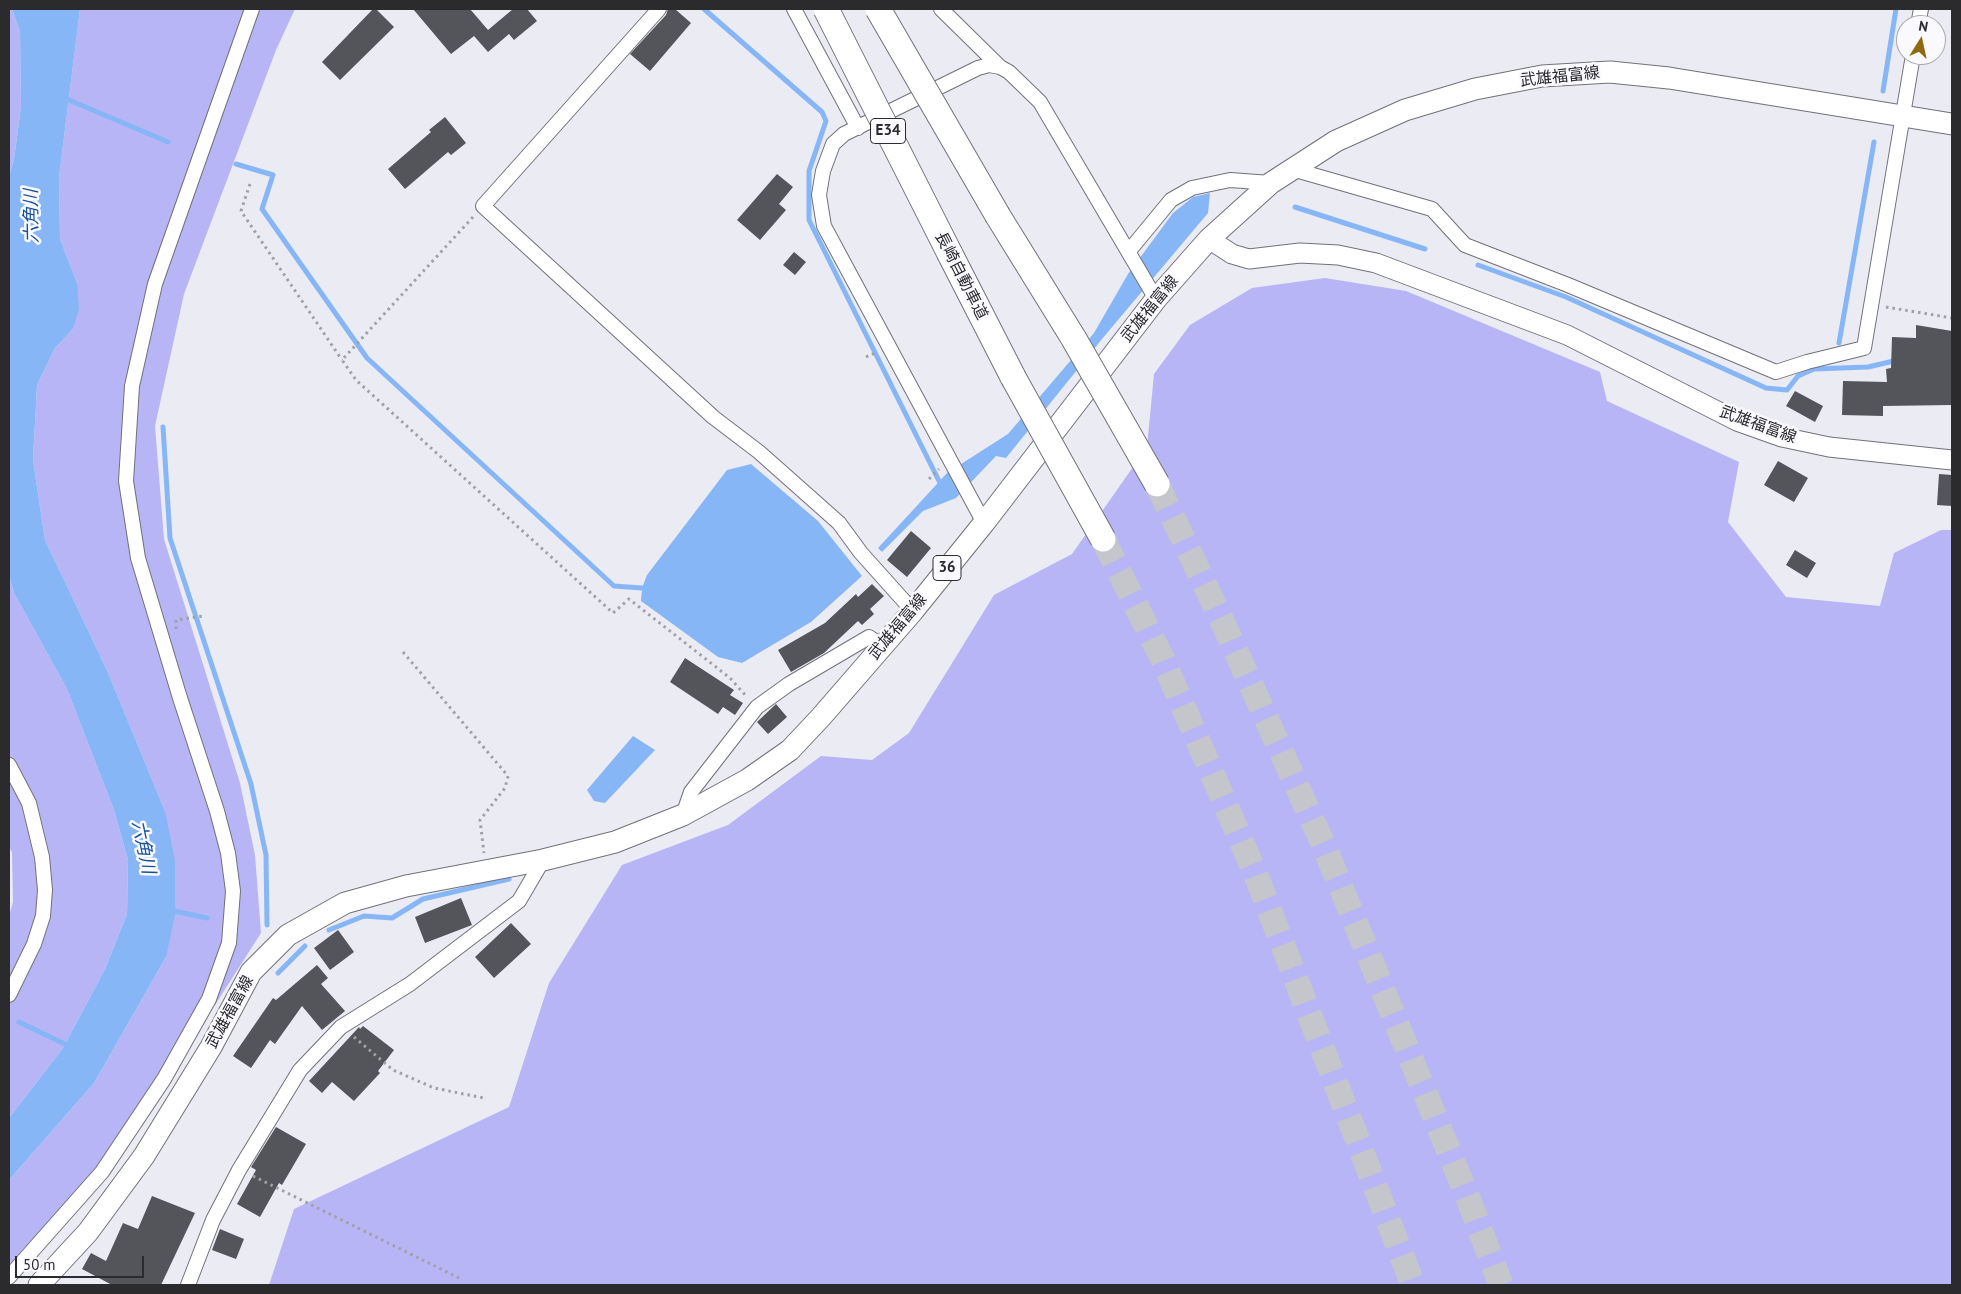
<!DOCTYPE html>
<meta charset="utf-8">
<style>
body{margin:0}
#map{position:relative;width:1961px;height:1294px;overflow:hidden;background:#ebebf3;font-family:"PT Sans",sans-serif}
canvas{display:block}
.frame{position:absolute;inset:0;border:10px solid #2b2b2e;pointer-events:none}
.north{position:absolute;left:1896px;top:15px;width:50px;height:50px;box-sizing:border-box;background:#f9f9fe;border:1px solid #a7a7ab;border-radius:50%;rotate:10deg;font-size:14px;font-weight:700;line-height:20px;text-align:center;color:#2b2b2e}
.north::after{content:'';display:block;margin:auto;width:18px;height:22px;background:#906a10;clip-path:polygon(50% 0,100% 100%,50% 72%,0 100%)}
.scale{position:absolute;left:15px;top:1256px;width:129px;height:22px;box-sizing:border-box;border:2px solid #2b2b2e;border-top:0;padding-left:6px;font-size:15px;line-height:18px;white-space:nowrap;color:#2b2b2e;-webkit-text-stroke:4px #f9f9fe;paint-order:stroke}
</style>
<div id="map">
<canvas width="1961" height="1294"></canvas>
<div class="frame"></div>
<div class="north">N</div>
<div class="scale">50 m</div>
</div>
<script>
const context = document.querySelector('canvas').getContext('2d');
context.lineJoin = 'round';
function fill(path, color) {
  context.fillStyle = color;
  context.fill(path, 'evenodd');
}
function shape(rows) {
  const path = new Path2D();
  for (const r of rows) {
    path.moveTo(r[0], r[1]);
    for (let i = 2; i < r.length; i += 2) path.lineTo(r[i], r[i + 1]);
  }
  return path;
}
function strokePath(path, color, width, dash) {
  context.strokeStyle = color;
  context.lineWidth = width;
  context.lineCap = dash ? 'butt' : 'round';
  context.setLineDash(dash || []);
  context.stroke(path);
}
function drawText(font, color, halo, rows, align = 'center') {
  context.font = font + ' "PT Sans","Noto Sans JP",sans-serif';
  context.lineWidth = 5;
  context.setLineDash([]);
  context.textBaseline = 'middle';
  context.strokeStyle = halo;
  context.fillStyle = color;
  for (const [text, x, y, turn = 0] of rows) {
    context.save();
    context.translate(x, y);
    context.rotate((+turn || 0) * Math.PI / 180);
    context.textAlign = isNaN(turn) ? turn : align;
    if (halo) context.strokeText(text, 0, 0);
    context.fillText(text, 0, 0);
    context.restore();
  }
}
const green = shape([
 [9,9,12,9,20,31,21,107,14,159,9,177],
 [80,9,295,9,276,50,184,294,155,426,164,539,240,783,255,855,261,933,215,1005,199,1012,96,1169,9,1265,9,1180,94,1083,166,957,165,811,106,668,45,540,33,460,37,385,55,348,73,329,77,283,60,239,59,177],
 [1325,278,1406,291,1600,372,1607,401,1739,462,1728,522,1786,597,1880,606,1894,553,1941,530,1952,530,1952,1285,269,1285,294,1209,509,1107,549,983,622,865,728,825,821,756,872,760,909,733,994,595,1072,554,1147,447,1154,374,1190,325,1252,288],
 [9,575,14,593,67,689,114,810,128,860,127,914,105,969,63,1048,9,1118,9,916,13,902,12,853,9,846]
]);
const water = shape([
 [12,9,80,9,59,177,60,239,77,283,79,309,73,329,55,348,37,385,33,460,45,540,106,668,165,811,175,861,175,915,166,957,94,1083,9,1180,9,1118,63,1048,105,969,127,914,128,860,114,810,67,689,14,593,9,575,9,177,14,159,21,107,20,31],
 [1210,193,1208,213,1102,339,1006,458,996,456,956,498,923,511,882,552,878,548,947,473,1008,434,1094,333,1128,274,1173,213,1193,197],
 [751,464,818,521,862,576,811,622,742,663,718,657,641,601,642,588,647,575,727,470],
 [633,736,655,750,605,803,594,801,587,790]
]);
const stream = shape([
 [704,9,822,112,826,121,809,171,809,220,941,485],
 [1883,91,1896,9],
 [62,97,168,142],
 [236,164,273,175,262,209,367,358,614,586,642,588],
 [1295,207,1425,249],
 [1478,265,1566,297,1766,388,1787,390,1798,376,1814,369,1868,367,1898,360],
 [1839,343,1874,142],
 [163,427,170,538,251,784,266,855,267,925],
 [169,910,207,918],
 [329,930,364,916,392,918,423,899,509,879],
 [278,973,305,946],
 [19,1022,71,1047]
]);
const building = shape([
 [373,9,376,9,394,27,340,80,322,62],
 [413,9,470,9,488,30,513,9,527,9,537,21,514,40,509,34,488,52,474,36,451,54],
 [668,9,675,9,691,23,650,71,630,54,666,15],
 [445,117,466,143,451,155,448,152,405,189,388,169,431,132,429,130],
 [777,174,793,187,779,204,786,210,760,240,737,220],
 [794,252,806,262,795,275,783,265],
 [1916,325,1952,331,1952,405,1883,406,1883,416,1842,415,1843,381,1887,382,1886,369,1891,368,1892,337,1916,338],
 [1795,391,1823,406,1815,422,1786,406],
 [1778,461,1808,478,1794,502,1764,485],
 [1939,474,1952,475,1952,506,1937,505],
 [911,531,931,548,907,577,887,560],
 [1795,550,1816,563,1807,578,1786,565],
 [872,584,884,596,870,609,874,614,862,625,858,621,824,653,791,672,778,650,825,623,856,594,858,597],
 [685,658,734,690,730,695,743,703,735,715,723,707,718,714,670,682],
 [776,704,787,717,768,734,757,722],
 [461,898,472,925,425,943,415,917],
 [511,923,531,944,494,978,475,957],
 [338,930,354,952,330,970,314,948],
 [317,965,328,978,321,984,345,1011,322,1030,302,1006,275,1044,270,1040,251,1068,233,1056,273,998,276,1000],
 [363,1026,394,1050,378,1071,380,1073,354,1101,332,1082,322,1093,309,1081,359,1027,360,1029],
 [276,1127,306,1144,282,1185,279,1183,260,1217,237,1204,256,1170,251,1167],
 [152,1196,195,1213,161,1285,112,1285,82,1269,91,1253,106,1261,123,1223,138,1229],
 [220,1229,244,1239,236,1259,212,1250]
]);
const highwayTunnel = shape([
 [1157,484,1224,625,1324,846,1470,1203,1501,1285],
 [1103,539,1163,660,1256,875,1413,1285]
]);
const path = shape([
 [250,184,241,211,342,360],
 [473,217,342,360,356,380,613,613,629,599,730,678,747,697],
 [1886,307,1952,318],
 [866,357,877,352],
 [929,479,939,469],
 [176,629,176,620,203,616],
 [403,652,508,776,505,788,480,820,484,853],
 [354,1037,393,1070,434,1088,484,1098],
 [253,1176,459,1278]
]);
const street = shape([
 [659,9,483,206,713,417,759,452,839,523,861,553,913,611],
 [794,9,858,128],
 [941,9,1000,67,1009,72,1040,102,1156,299],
 [1918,25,1921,9],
 [1292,169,1432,209,1465,245,1568,285,1776,372,1807,362,1864,348,1913,55],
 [1129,251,1171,200,1192,188,1230,180,1271,183],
 [984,523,824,226,819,195,823,171,833,144,844,134,978,68,989,65,1000,67],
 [9,765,29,803,42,857,45,890,43,916,34,944,9,995],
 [683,815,691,792,757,707,789,684,869,637,882,646],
 [9,1277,102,1172,164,1079,209,999,229,943,233,891,228,853,217,811,180,698,138,558,126,481,132,386,155,284,252,9],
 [188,1285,213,1220,239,1170,300,1070,341,1027,410,984,519,901,543,860]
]);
const secondary = shape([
 [1209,239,1232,254,1249,259,1300,253,1338,255,1376,263,1567,335,1737,421,1782,437,1829,447,1952,460]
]);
const primary = shape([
 [39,1285,88,1232,144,1156,211,1047,251,972,288,935,345,903,406,886,543,860,615,842,683,815,747,780,790,750,821,717,913,611,984,523,1156,299,1209,239,1271,183,1336,141,1405,110,1475,89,1542,76,1610,72,1669,78,1952,124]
]);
const highway = shape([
 [998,216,1074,339],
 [950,254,1013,377]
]);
const highwayBridge = shape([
 [826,9,950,254],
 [878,9,998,216],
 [1074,339,1157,484],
 [1013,377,1103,539]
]);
const shields = [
 [888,131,35],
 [947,568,28]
];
const shieldNames = [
 ["E34",888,131],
 ["36",947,568]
];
const streetNames = [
 ["武雄福富線",1560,77,-6],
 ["長崎自動車道",961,276,63],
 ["武雄福富線",1150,309,-51],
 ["武雄福富線",1758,425,20],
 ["武雄福富線",898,627,-50],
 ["武雄福富線",230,1012,-61]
];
const waterNames = [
 ["六角川",32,216,-91],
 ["六角川",143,847,78]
];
fill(green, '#b7b5f5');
fill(water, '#87b6f7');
strokePath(stream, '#87b6f7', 5);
fill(building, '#54545b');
strokePath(highwayTunnel, '#c5c5cc', 25, [25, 12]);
strokePath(street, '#717179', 16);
strokePath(secondary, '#717179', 21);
strokePath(primary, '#717179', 23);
strokePath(highway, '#717179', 27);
strokePath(path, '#a0a0a6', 3, [2.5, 4]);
strokePath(street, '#fff', 14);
strokePath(secondary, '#fff', 19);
strokePath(primary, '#fff', 21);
strokePath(highway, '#fff', 25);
strokePath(highwayBridge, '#717179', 27, []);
strokePath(highwayBridge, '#fff', 25);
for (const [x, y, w] of shields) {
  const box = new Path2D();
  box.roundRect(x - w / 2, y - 12.5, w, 25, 4);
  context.fillStyle = '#f9f9fe';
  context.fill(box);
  strokePath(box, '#2b2b2e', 1);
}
drawText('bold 15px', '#2b2b2e', null, shieldNames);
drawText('16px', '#2b2b2e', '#f9f9fe', streetNames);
drawText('italic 18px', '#15509c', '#f9f9fe', waterNames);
</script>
